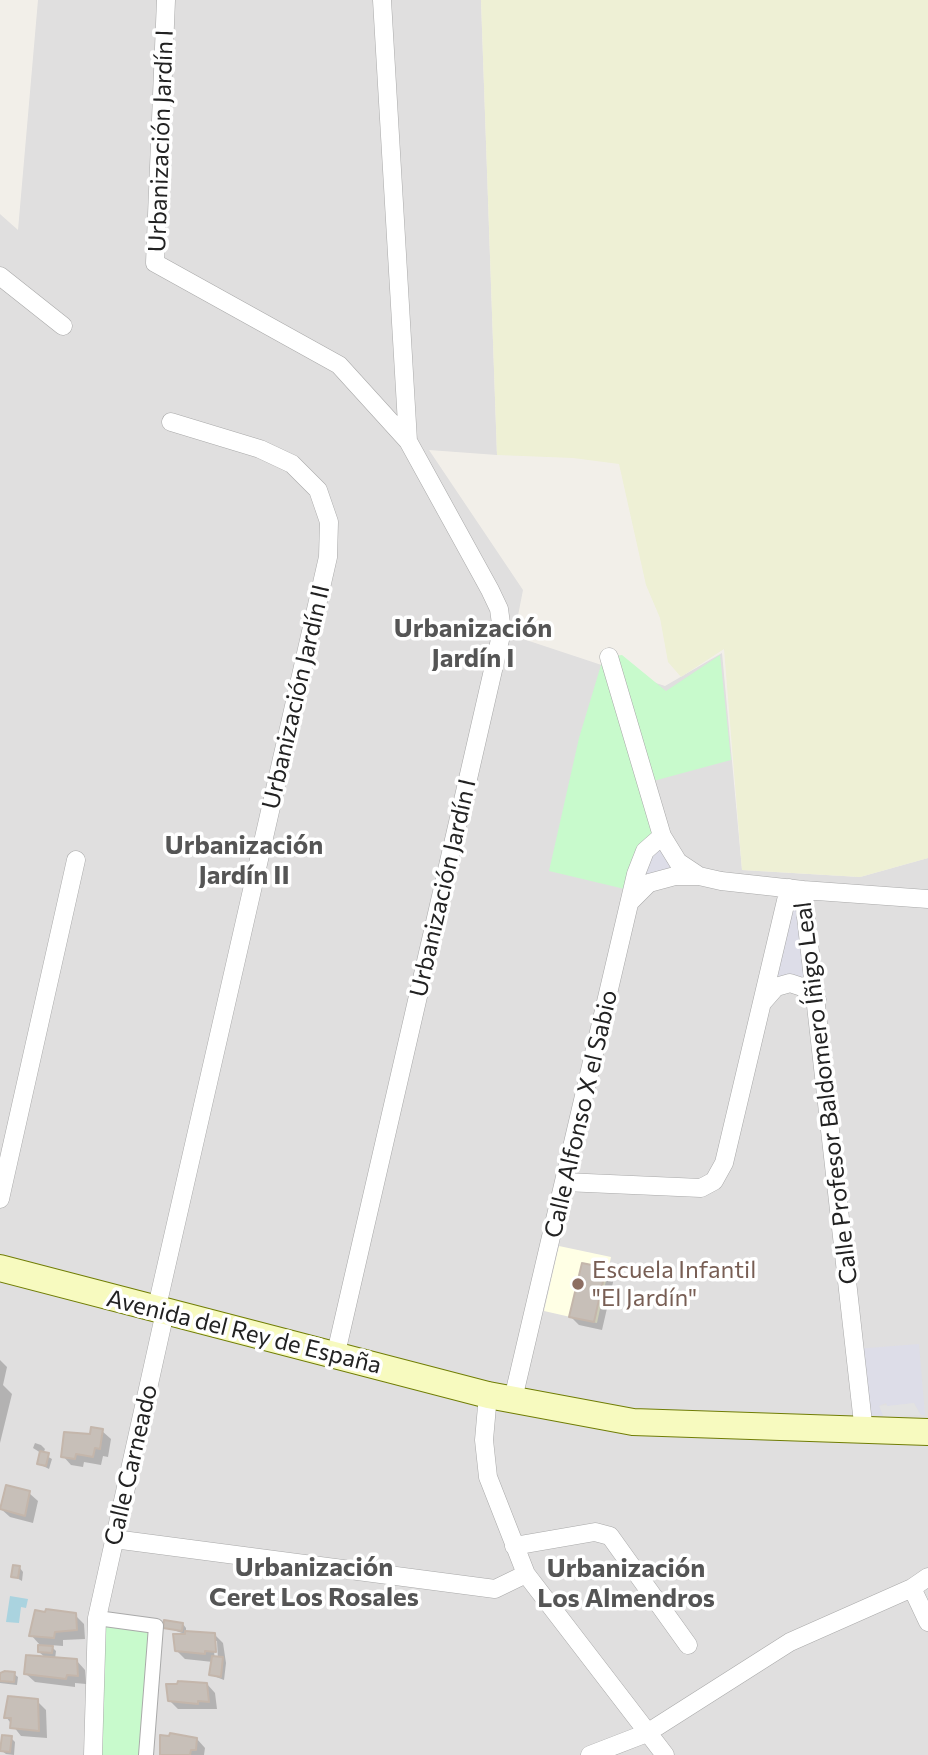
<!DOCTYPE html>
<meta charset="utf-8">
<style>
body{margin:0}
canvas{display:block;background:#f2efe9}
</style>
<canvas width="928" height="1755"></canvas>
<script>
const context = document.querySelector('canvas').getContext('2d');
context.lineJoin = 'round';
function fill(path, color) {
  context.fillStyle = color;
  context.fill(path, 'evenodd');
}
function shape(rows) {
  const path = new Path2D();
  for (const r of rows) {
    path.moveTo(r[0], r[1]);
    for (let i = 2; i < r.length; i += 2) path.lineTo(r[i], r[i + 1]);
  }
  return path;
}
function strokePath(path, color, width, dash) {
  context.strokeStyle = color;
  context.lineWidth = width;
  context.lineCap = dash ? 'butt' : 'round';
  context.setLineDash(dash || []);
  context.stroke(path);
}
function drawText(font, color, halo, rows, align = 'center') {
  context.font = font + ' Commissioner,sans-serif';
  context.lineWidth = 7;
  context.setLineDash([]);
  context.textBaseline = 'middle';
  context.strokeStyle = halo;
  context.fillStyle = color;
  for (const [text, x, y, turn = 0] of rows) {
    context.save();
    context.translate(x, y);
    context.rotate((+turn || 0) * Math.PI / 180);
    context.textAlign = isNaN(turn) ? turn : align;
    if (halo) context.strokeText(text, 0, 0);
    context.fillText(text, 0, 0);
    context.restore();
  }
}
const residential = shape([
 [38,0,481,0,497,455,429,450,523,590,514,636,665,686,722,653,742,870,860,877,928,858,928,1755,0,1755,0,214,18,230]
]);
const education = shape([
 [559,1246,611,1257,597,1323,544,1311]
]);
const farmland = shape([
 [481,0,928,0,928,858,860,877,742,870,724,649,681,677,668,662,660,618,646,585,619,464,573,458,497,455]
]);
const park = shape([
 [622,655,666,691,720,655,731,760,646,783,662,836,633,891,549,871,579,738,601,665,609,657],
 [97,1618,156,1626,146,1755,93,1755]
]);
const parking = shape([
 [914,1402,921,1415,883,1416,878,1406]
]);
const plaza = shape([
 [662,836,699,876,649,883,636,874],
 [789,888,803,890,817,1000,790,983,762,1003],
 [919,1344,925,1415,921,1415,914,1403,887,1406,886,1403,879,1406,883,1416,862,1416,855,1349]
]);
const water = shape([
 [10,1596,28,1599,26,1608,21,1607,19,1623,6,1622]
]);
const shadow = shape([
 [605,1270,614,1278,602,1330,579,1325,570,1316],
 [0,1360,7,1367,3,1385,12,1394,0,1443],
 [102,1431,111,1439,108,1457,103,1456,101,1465,84,1462,83,1467,71,1465,63,1456],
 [35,1443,41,1445,45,1449,43,1454,52,1459,49,1469,39,1464,41,1453,33,1448],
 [29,1493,38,1501,33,1523,10,1517,1,1509],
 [20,1568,23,1572,22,1581,13,1576],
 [75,1615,84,1624,85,1639,63,1640,63,1646,50,1645,56,1651,55,1659,77,1661,85,1670,86,1684,75,1683,75,1687,35,1682,26,1674,47,1659,39,1652,40,1645,31,1635],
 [183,1624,186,1628,186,1635,214,1634,223,1643,226,1663,224,1680,211,1675,213,1662,185,1659,176,1650,182,1633,165,1627],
 [213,1641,217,1641,218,1660,215,1661],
 [0,1674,14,1674,18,1677,17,1685,0,1683],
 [207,1684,215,1693,217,1709,178,1709,169,1700],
 [37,1701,46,1710,47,1738,21,1736,6,1717],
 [162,1737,197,1739,205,1748,204,1755,160,1755],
 [11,1738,15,1742,14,1755,6,1754,2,1751]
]);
const building = shape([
 [582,1263,606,1268,594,1322,569,1317,582,1263],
 [91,1427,103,1429,100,1449,95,1448,93,1457,76,1454,75,1459,61,1457,64,1432,90,1434,91,1427],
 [40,1451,49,1453,46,1466,37,1464,40,1451],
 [6,1485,30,1491,25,1516,0,1509,6,1485],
 [13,1565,20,1566,18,1578,11,1577,13,1565],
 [46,1609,76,1613,77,1630,55,1632,54,1638,29,1636,35,1610,45,1612,46,1609],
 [164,1620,183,1623,182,1631,163,1628,164,1620],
 [185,1631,215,1633,216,1652,205,1651,205,1654,175,1651,173,1634,185,1634,185,1631],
 [38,1645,53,1646,52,1653,38,1652,38,1645],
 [26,1655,77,1659,78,1676,67,1675,66,1679,24,1674,26,1655],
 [212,1656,223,1657,221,1677,209,1675,212,1656],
 [5,1671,15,1672,14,1682,0,1681,0,1673,5,1671],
 [178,1681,207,1683,209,1702,198,1701,198,1704,168,1701,166,1684,177,1684,178,1681],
 [8,1696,38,1699,39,1731,10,1728,11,1718,4,1718,8,1696],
 [170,1733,197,1738,196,1750,191,1750,190,1755,160,1755,160,1735,169,1736,170,1733],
 [2,1735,12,1736,10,1752,0,1751,2,1735]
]);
const pedestrian = shape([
 [97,1618,156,1626,146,1755]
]);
const minor = shape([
 [166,0,155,263,339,365,408,441,490,590,499,609,502,631,336,1353],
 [382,0,408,441],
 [0,276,63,326],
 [609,657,662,836,678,862,699,876,721,881,803,890,864,1432],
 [803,890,928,899],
 [631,901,649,883,675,876,699,876],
 [762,1003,776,987,790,983,802,987,817,1000],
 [564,1182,701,1188,714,1181,724,1163,789,888],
 [0,1199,76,860],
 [156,1311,328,557,329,522,318,490,292,464,260,449,171,422],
 [488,1395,484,1440,488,1477,526,1574,665,1755],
 [513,1399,636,874,645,851,662,836],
 [114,1539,495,1589,526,1574],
 [514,1546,595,1532,610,1536,688,1645],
 [912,1588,928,1622],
 [93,1755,97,1618,165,1312],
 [590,1755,647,1733,790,1642,912,1588,928,1577]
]);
const secondary = shape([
 [0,1268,488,1395,633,1422,928,1432]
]);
const markers = [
 [578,1284,7,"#8d6e63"]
];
const streetNames = [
 ["Urbanización Jardín I",161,141,-88],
 ["Urbanización Jardín II",296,697,-77],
 ["Urbanización Jardín I",443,888,-77],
 ["Calle Profesor Baldomero Íñigo Leal",826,1093,-97],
 ["Calle Alfonso X el Sabio",581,1114,-77],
 ["Avenida del Rey de España",244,1332,14],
 ["Calle Carneado",131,1465,-77]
];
const educationNames = [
 ["Escuela Infantil",592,1270],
 ["\"El Jardín\"",592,1298]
];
const neighbourhoodNames = [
 ["Urbanización",473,628],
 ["Jardín I",473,658],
 ["Urbanización",244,845],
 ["Jardín II",244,875],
 ["Urbanización",314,1567],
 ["Ceret Los Rosales",314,1597],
 ["Urbanización",626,1568],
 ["Los Almendros",626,1598]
];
fill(residential, '#e0dfdf');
fill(education, '#ffffe5');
fill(farmland, '#eef0d5');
fill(park, '#c8facc');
fill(parking, '#e2e2e2');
fill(plaza, '#dddde8');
fill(water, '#aad3df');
fill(shadow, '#0003');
fill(building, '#c7bfb8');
strokePath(building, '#c4b6ab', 2);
strokePath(pedestrian, '#a9a9a9', 16);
strokePath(minor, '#a9a9a9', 19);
strokePath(secondary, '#707d05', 28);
strokePath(pedestrian, '#fff', 14);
strokePath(minor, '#fff', 18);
strokePath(secondary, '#f7fabf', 26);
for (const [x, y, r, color] of markers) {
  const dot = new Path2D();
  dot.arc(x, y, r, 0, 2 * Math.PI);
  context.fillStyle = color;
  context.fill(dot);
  strokePath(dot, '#fff', 2.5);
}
drawText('24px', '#222', '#fff', streetNames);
drawText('24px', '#785e54', '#fff', educationNames, 'left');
drawText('bold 26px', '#555', '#fff', neighbourhoodNames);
</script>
